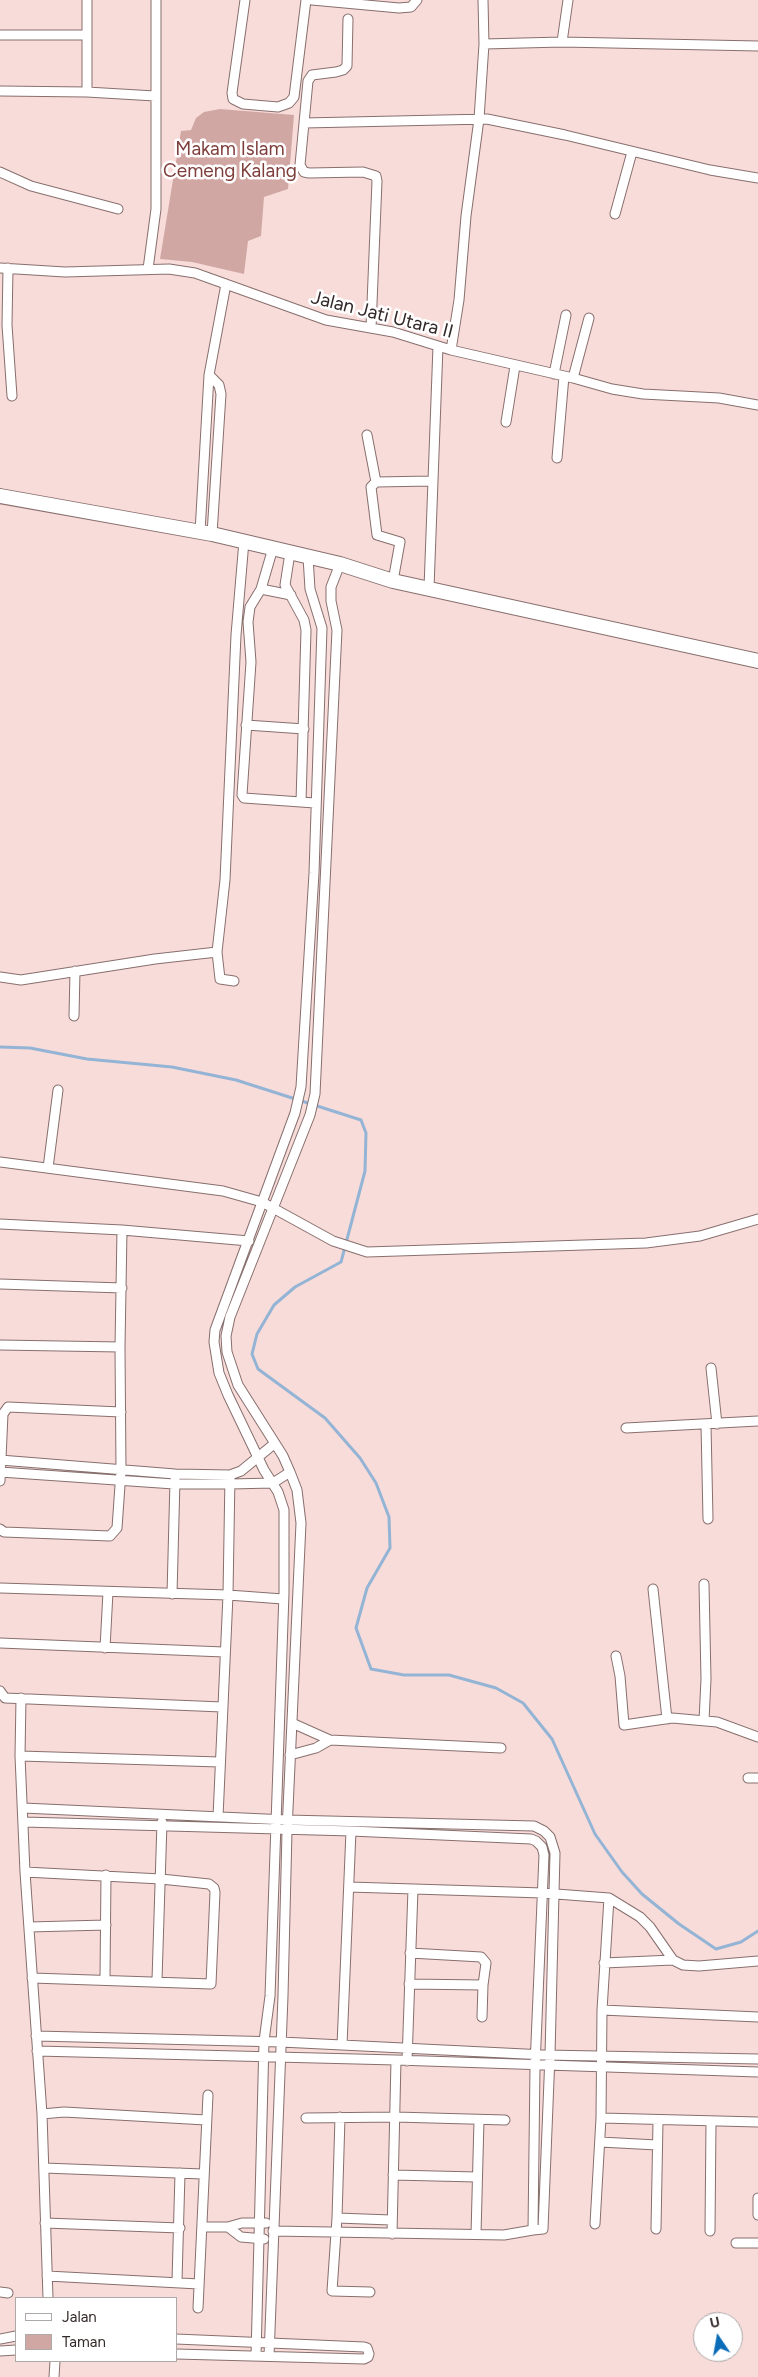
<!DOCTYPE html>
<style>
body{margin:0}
#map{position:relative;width:758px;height:2377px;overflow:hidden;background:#f8dcda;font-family:Figtree,sans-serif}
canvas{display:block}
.legend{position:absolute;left:15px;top:2297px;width:162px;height:65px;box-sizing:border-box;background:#fff;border:1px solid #ada9a9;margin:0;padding:6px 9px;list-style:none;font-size:15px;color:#332928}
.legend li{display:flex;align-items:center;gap:10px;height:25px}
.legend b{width:25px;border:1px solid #ada9a9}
.north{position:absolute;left:693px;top:2312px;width:50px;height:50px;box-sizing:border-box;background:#fff;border:1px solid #ada9a9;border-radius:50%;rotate:348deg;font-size:14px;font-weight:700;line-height:20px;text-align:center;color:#332928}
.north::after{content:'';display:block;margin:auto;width:18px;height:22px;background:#0b6cb8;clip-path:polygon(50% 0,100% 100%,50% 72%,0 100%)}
</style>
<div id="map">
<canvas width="758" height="2377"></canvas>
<ul class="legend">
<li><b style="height:6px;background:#fff"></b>Jalan</li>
<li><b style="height:14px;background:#d1a7a4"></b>Taman</li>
</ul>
<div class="north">U</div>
</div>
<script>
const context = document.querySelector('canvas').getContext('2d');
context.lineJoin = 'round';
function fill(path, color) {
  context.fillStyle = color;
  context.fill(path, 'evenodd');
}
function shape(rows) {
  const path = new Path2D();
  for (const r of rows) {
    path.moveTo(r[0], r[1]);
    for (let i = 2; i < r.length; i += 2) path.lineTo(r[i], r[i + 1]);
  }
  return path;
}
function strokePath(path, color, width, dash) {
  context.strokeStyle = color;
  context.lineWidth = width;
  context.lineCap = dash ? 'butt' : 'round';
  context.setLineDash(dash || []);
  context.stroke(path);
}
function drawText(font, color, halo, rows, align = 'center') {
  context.font = font + ' Figtree,sans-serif';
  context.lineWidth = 5;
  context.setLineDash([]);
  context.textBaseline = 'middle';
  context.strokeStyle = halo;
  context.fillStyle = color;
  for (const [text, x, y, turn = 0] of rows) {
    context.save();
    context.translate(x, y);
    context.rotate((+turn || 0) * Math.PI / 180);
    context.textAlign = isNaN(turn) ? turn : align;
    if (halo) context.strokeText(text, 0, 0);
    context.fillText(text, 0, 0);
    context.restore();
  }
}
const green = shape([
 [220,109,294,115,288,189,264,197,261,236,248,241,244,274,192,262,160,259,181,131,191,130,196,118,204,112]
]);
const stream = shape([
 [0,1047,30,1048,87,1059,172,1067,236,1080,361,1120,366,1133,365,1171,341,1262,295,1287,274,1305,257,1334,252,1354,258,1369,325,1418,360,1458,376,1483,389,1517,390,1548,367,1588,356,1628,371,1669,404,1675,449,1675,496,1688,523,1703,552,1739,595,1834,622,1872,642,1894,679,1924,716,1949,741,1942,758,1931]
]);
const street = shape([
 [245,0,232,93,233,99,243,104,278,107,289,103,294,97,306,0],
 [312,0,399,8,411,7,417,0],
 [483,0,484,44,562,42,758,46],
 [348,19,347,66,343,70,336,72,312,75,308,81,300,165,304,172,309,173,363,172,376,176,377,181,371,328],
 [0,35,86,35],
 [562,42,568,0],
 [0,91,87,92,155,96],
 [87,92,87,0],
 [304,123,487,119,565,135,710,170,758,178],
 [0,172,31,186,118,209],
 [615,214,632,152],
 [0,268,65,272,169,269,195,273,326,320,393,332,451,350,573,378,612,389,643,394,719,398,758,405],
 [8,268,7,325,12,396],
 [148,269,156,209,156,0],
 [451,350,459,300,466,216,479,119,484,44],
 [554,374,566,315],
 [209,375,219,385,221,394,212,534],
 [573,378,589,318],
 [506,422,515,366],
 [367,435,376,482],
 [557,458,564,376],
 [200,532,209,375,226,284],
 [273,548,261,589,250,607,248,622,251,662,242,795,244,798,315,803],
 [290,553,285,585,304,620,306,630,301,802],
 [393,581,400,542,377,535,371,487,376,482,431,481],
 [429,588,438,346],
 [261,589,291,595],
 [246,725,304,729],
 [0,977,21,980,155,959,217,952],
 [234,981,220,979,217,952,225,880,236,635,244,541],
 [74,1016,75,971],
 [0,1162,223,1191,262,1202,333,1241,367,1252,646,1243,700,1236,758,1219],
 [48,1168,58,1090],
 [0,1224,122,1230,249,1241],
 [0,1284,122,1288],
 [0,1345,120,1347],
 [711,1368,717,1424],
 [706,1425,708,1519],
 [626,1428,758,1421],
 [0,1460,175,1474,230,1475,241,1471,274,1444],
 [0,1472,174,1484,230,1484,273,1483,290,1472],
 [0,1481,3,1414,8,1407,121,1412],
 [0,1529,4,1532,110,1536,117,1528,121,1471,120,1347,122,1230],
 [0,1588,228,1595,283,1599],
 [653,1589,667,1719],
 [172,1594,175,1480],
 [0,1643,224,1652],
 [105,1648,108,1592],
 [616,1656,620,1676,624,1725,672,1718,717,1722,758,1737],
 [0,1691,5,1698,222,1707],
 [21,1698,20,1756,25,1872,42,2114,48,2298],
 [704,1721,706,1679,704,1584],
 [330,1740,501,1748],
 [290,1755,316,1748,330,1740,292,1723],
 [20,1756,220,1762],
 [748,1778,758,1778],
 [23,1808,287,1820,534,1826,544,1831,550,1837,555,1853,550,2055,543,2229,533,2230,535,2066,544,1855,542,1847,536,1841,531,1839,351,1831,24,1822],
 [218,1817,228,1595,230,1475],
 [25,1872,161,1879,209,1884,214,1888,215,1892,211,1984,32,1978],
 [349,1887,543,1893,609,1898,640,1917,650,1927,673,1960,683,1965,699,1966,758,1961],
 [29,1927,106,1925],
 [604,1963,673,1960],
 [105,1978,106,1875],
 [157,1980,162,1822],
 [409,1984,483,1985,486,1963,481,1957,410,1953],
 [602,2010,758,2017],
 [482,2017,483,1985],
 [36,2036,281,2042,545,2055,758,2059],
 [342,2045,351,1831],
 [37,2051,396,2060,758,2072],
 [407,2061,413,1889],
 [42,2114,64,2112,206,2120],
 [340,2117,337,2218,332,2291,370,2292],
 [306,2118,395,2117,505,2120],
 [601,2118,758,2122],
 [600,2142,657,2145],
 [44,2168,203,2174],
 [393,2175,477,2177],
 [758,2215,758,2198],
 [337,2218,391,2220],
 [45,2223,180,2228],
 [595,2224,601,2118,602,2010,609,1898],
 [202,2227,228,2227,242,2223,266,2223],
 [228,2227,241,2237,264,2239],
 [656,2229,658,2121],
 [273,2231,504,2235,533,2230],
 [710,2231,711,2122],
 [392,2234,396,2060],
 [476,2234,479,2120],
 [736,2243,758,2243],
 [47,2276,199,2284],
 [177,2281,180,2173],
 [0,2292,8,2293],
 [198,2308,208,2095],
 [0,2339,16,2336],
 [176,2339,364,2347,367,2348,369,2354,368,2357,364,2359,176,2354],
 [0,2351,16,2350],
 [256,2356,264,2041,270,1996,284,1593,284,1510,278,1492,264,1470,228,1395,219,1373,214,1342,215,1330,295,1113,301,1087,314,873,322,628,310,589,308,557],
 [269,2356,283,1996,287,1831,301,1523,297,1490,290,1472,283,1456,238,1385,227,1352,226,1336,230,1317,310,1115,315,1094,337,630,331,601,331,587,340,564],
 [54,2377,55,2361]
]);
const primary = shape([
 [0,496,212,534,340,564,393,581,758,661]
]);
const parkNames = [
 ["Makam Islam",230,149],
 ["Cemeng Kalang",230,171]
];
const streetNames = [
 ["Jalan Jati Utara II",382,315,14]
];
fill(green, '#d1a7a4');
strokePath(stream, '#94b4d5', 3);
strokePath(street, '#876f6d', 11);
strokePath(primary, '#876f6d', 16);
strokePath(street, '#fff', 9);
strokePath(primary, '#fff', 14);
drawText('19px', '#7e3e3b', '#fff', parkNames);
drawText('19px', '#332928', '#fff', streetNames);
</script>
